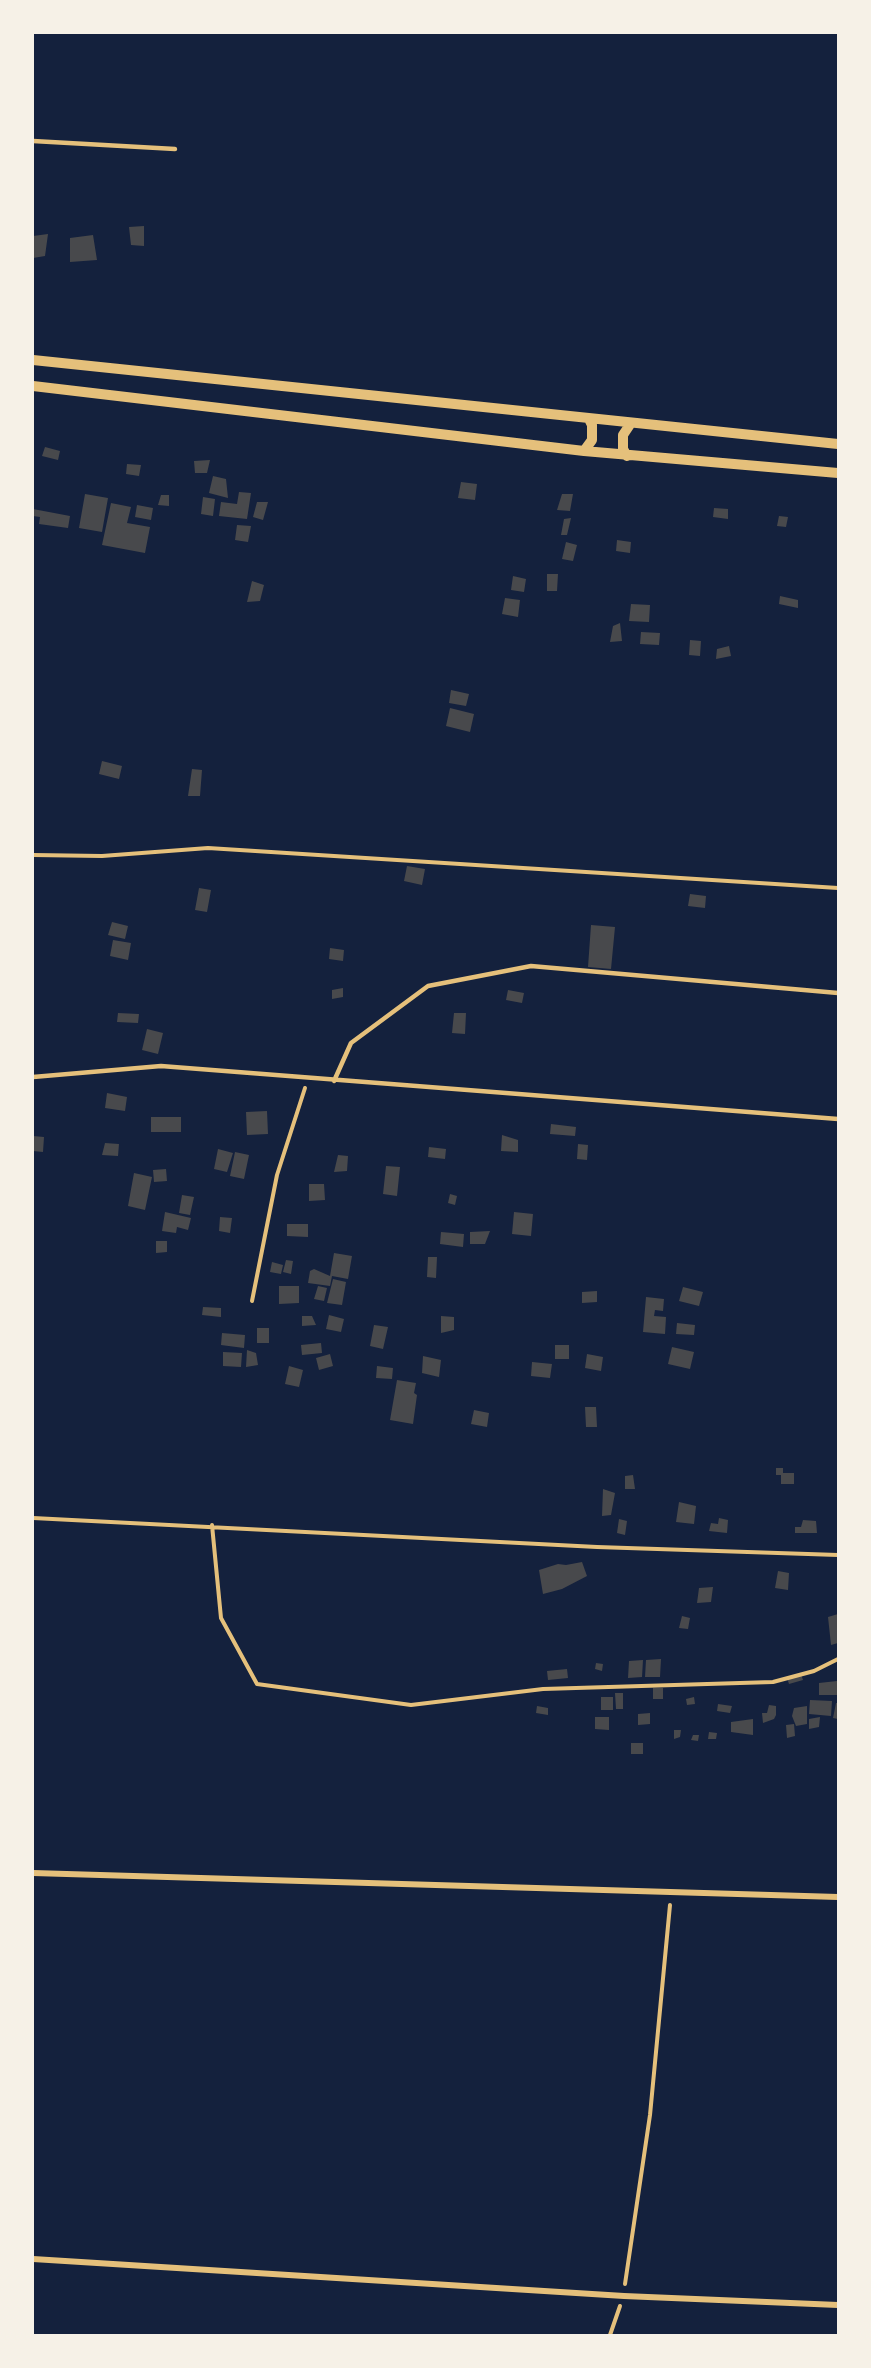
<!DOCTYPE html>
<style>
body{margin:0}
#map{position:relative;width:871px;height:2368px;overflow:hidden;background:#14213d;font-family:"Work Sans",sans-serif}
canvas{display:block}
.frame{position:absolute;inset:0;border:34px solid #f6f1e7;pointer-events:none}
</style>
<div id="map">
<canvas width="871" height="2368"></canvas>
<div class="frame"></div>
</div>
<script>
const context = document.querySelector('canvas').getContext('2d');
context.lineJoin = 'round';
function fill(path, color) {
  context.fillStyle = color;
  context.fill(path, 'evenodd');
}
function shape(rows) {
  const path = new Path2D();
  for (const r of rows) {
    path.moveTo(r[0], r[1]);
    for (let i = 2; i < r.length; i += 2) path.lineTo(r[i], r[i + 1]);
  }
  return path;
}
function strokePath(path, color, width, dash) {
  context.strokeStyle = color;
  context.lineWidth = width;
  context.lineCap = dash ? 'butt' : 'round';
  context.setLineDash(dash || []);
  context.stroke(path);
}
const building = shape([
 [144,226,144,246,131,245,129,227],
 [48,234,45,256,33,258,33,236],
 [93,235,97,260,70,262,70,238],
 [45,447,60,451,58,460,42,456],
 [210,460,207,473,195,473,194,461],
 [127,464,141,465,139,476,126,474],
 [213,476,226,479,228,498,209,493],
 [461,482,477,484,475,500,458,498],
 [239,492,251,493,247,519,219,516,221,502,237,504],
 [85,494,108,498,102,532,79,528],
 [562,494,573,494,570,511,557,510],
 [161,495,169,495,169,506,158,505],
 [203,497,215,499,213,516,201,514],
 [257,502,268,502,263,520,253,517],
 [111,503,131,507,127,523,150,527,145,553,102,545],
 [137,505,153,508,151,520,135,517],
 [714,508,728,509,728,519,713,517],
 [33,509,70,516,68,528,39,524,40,517,33,516],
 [779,516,788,517,786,527,777,526],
 [571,518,567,535,561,535,564,519],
 [237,525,251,526,248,542,235,540],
 [617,540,631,542,630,553,616,551],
 [566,542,577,545,573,561,562,559],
 [547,574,558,574,557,591,547,591],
 [513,576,526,579,524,592,511,590],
 [252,581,264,585,260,601,247,602],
 [780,596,798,600,798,608,779,604],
 [505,598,520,600,518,617,502,614],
 [631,604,650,605,649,622,629,621],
 [620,623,622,641,610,642,613,626],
 [641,632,660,633,659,645,640,644],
 [690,640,701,641,700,656,689,655],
 [729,646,731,656,716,659,717,649],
 [451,690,469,694,466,706,449,703],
 [450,708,474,714,470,732,446,726],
 [102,761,122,766,119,779,99,774],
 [192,769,202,770,200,796,188,796],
 [407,866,425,869,422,885,404,881],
 [199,888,211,890,207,912,195,910],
 [690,894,706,896,705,908,688,906],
 [112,922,128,926,125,939,108,935],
 [591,925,615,927,611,969,588,967],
 [113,940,131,943,128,960,110,956],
 [330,948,344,950,343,961,329,959],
 [343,988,343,997,332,999,332,990],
 [508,990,524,993,522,1003,506,1000],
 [118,1013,139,1014,138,1023,117,1022],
 [454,1013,466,1013,465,1034,452,1033],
 [147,1029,163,1033,158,1054,142,1050],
 [107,1093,127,1097,125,1111,105,1108],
 [267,1111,268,1134,247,1135,246,1112],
 [151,1117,181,1117,181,1132,151,1132],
 [551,1124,576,1127,575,1136,550,1134],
 [502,1135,518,1140,518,1152,501,1151],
 [33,1136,44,1137,43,1152,33,1151],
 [105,1143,119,1144,118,1156,102,1155],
 [578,1144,588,1145,587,1160,577,1159],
 [429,1147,446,1149,445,1159,428,1157],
 [218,1149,233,1153,227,1172,214,1169],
 [235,1152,249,1155,244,1179,230,1176],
 [338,1155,348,1156,347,1171,334,1172],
 [386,1166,400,1167,397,1196,383,1194],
 [166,1169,167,1181,154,1182,153,1170],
 [134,1173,152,1177,145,1210,128,1206],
 [309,1184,324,1184,325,1200,309,1201],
 [450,1194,457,1196,455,1205,448,1203],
 [182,1195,194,1197,190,1215,179,1213],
 [165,1212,191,1218,188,1230,177,1227,176,1233,162,1231],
 [514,1212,533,1214,531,1236,512,1234],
 [220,1217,232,1218,230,1233,219,1231],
 [287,1224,308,1224,308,1237,287,1236],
 [490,1231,485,1244,470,1244,470,1232],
 [441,1232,464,1234,463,1247,440,1244],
 [156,1241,167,1241,167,1252,156,1253],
 [334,1253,352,1256,348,1279,332,1276,330,1286,308,1283,310,1271,314,1269,330,1276],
 [428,1257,437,1257,436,1278,427,1277],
 [286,1260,293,1261,291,1274,283,1272],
 [272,1262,283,1265,281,1274,270,1272],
 [333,1279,346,1282,342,1305,327,1303],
 [279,1286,299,1286,299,1303,279,1304],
 [318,1286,327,1288,324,1301,314,1299],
 [683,1287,703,1292,699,1306,679,1301],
 [597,1291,597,1302,582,1303,582,1292],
 [646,1297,664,1299,663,1311,655,1310,654,1316,666,1317,665,1334,643,1332],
 [203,1307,221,1308,221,1317,202,1315],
 [329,1315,344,1319,341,1332,326,1329],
 [302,1316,312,1316,316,1325,302,1326],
 [441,1316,454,1317,454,1330,441,1333],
 [677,1323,695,1325,694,1335,676,1334],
 [374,1325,388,1327,383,1349,370,1346],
 [257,1328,269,1328,269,1343,257,1343],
 [222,1333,245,1335,244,1348,221,1345],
 [321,1343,322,1353,302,1355,301,1345],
 [555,1345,569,1345,569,1359,555,1359],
 [672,1347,694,1352,690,1369,668,1364],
 [247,1350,256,1353,258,1365,246,1367],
 [223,1352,242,1353,241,1367,223,1366],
 [330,1354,333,1366,319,1370,316,1358],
 [587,1354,603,1357,601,1371,585,1368],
 [423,1356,441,1360,439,1377,422,1373],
 [532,1362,552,1364,550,1378,531,1376],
 [289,1366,303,1370,299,1387,285,1384],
 [377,1366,393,1368,392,1379,376,1378],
 [397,1380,416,1383,414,1393,417,1395,413,1424,390,1420],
 [585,1407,596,1407,597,1427,586,1427],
 [474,1410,489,1413,487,1427,471,1424],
 [776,1468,783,1468,783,1473,794,1473,794,1484,781,1484,781,1475,776,1475],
 [633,1475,635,1489,625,1489,625,1476],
 [603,1489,615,1493,611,1515,602,1516],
 [679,1502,696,1506,694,1524,676,1522],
 [719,1518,728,1520,727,1533,709,1531,711,1523,718,1524],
 [619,1519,627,1521,625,1535,617,1533],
 [803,1520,816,1521,817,1533,795,1533,795,1527,801,1527],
 [582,1562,587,1576,562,1589,543,1594,539,1570,558,1564,566,1565],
 [778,1571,789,1573,788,1590,775,1588],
 [713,1587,711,1602,697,1603,699,1588],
 [838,1614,838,1643,831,1645,828,1617],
 [682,1616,690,1618,688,1629,679,1628],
 [661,1659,660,1677,645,1677,646,1660],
 [643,1660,642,1677,628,1678,629,1661],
 [596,1663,603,1664,602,1671,595,1669],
 [567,1669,568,1678,548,1680,547,1671],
 [801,1674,803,1680,789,1684,787,1678],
 [837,1681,838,1695,819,1695,819,1683],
 [653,1688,663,1688,663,1699,653,1699],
 [615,1693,623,1693,623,1709,616,1709],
 [601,1697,613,1697,613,1710,601,1710],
 [694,1697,695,1704,687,1705,686,1699],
 [810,1700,832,1701,831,1716,809,1714],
 [836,1703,838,1703,838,1719,833,1718],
 [718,1704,732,1706,730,1713,717,1711],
 [769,1705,776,1706,776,1715,774,1719,763,1723,762,1713,767,1713],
 [537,1706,548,1708,548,1715,536,1713],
 [807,1706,807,1724,796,1726,792,1716,794,1708],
 [650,1713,650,1724,638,1725,638,1714],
 [595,1717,609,1717,609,1730,595,1729],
 [820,1717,819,1727,809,1729,809,1719],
 [753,1719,753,1735,731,1732,731,1722],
 [794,1724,795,1736,787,1738,786,1725],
 [674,1730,681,1730,680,1737,674,1739],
 [709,1732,717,1733,716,1739,708,1739],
 [693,1735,699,1735,698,1741,691,1740],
 [631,1743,643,1743,643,1754,631,1754]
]);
const path = shape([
 [33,855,102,856,208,848,838,888],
 [252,1301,277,1175,305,1088],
 [33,1518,597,1547,838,1555],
 [212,1525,221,1618,257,1684,411,1705,543,1689,773,1682,814,1671,838,1659],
 [625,2284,650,2115,670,1905],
 [610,2335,620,2306]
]);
const service = shape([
 [33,141,175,149],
 [33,1077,161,1066,838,1119],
 [334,1081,351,1043,428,986,531,966,838,993]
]);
const minor = shape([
 [33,1873,838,1897],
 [33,2259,624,2296,838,2305]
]);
const tertiary = shape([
 [33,360,838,444],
 [33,386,584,451,838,473],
 [584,451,592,440,592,425,589,419],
 [627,456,623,449,623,435,631,423]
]);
fill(building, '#48494c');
strokePath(path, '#e5c07b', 4);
strokePath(service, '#e5c07b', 4.5);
strokePath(minor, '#e5c07b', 6);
strokePath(tertiary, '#e5c07b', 10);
</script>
